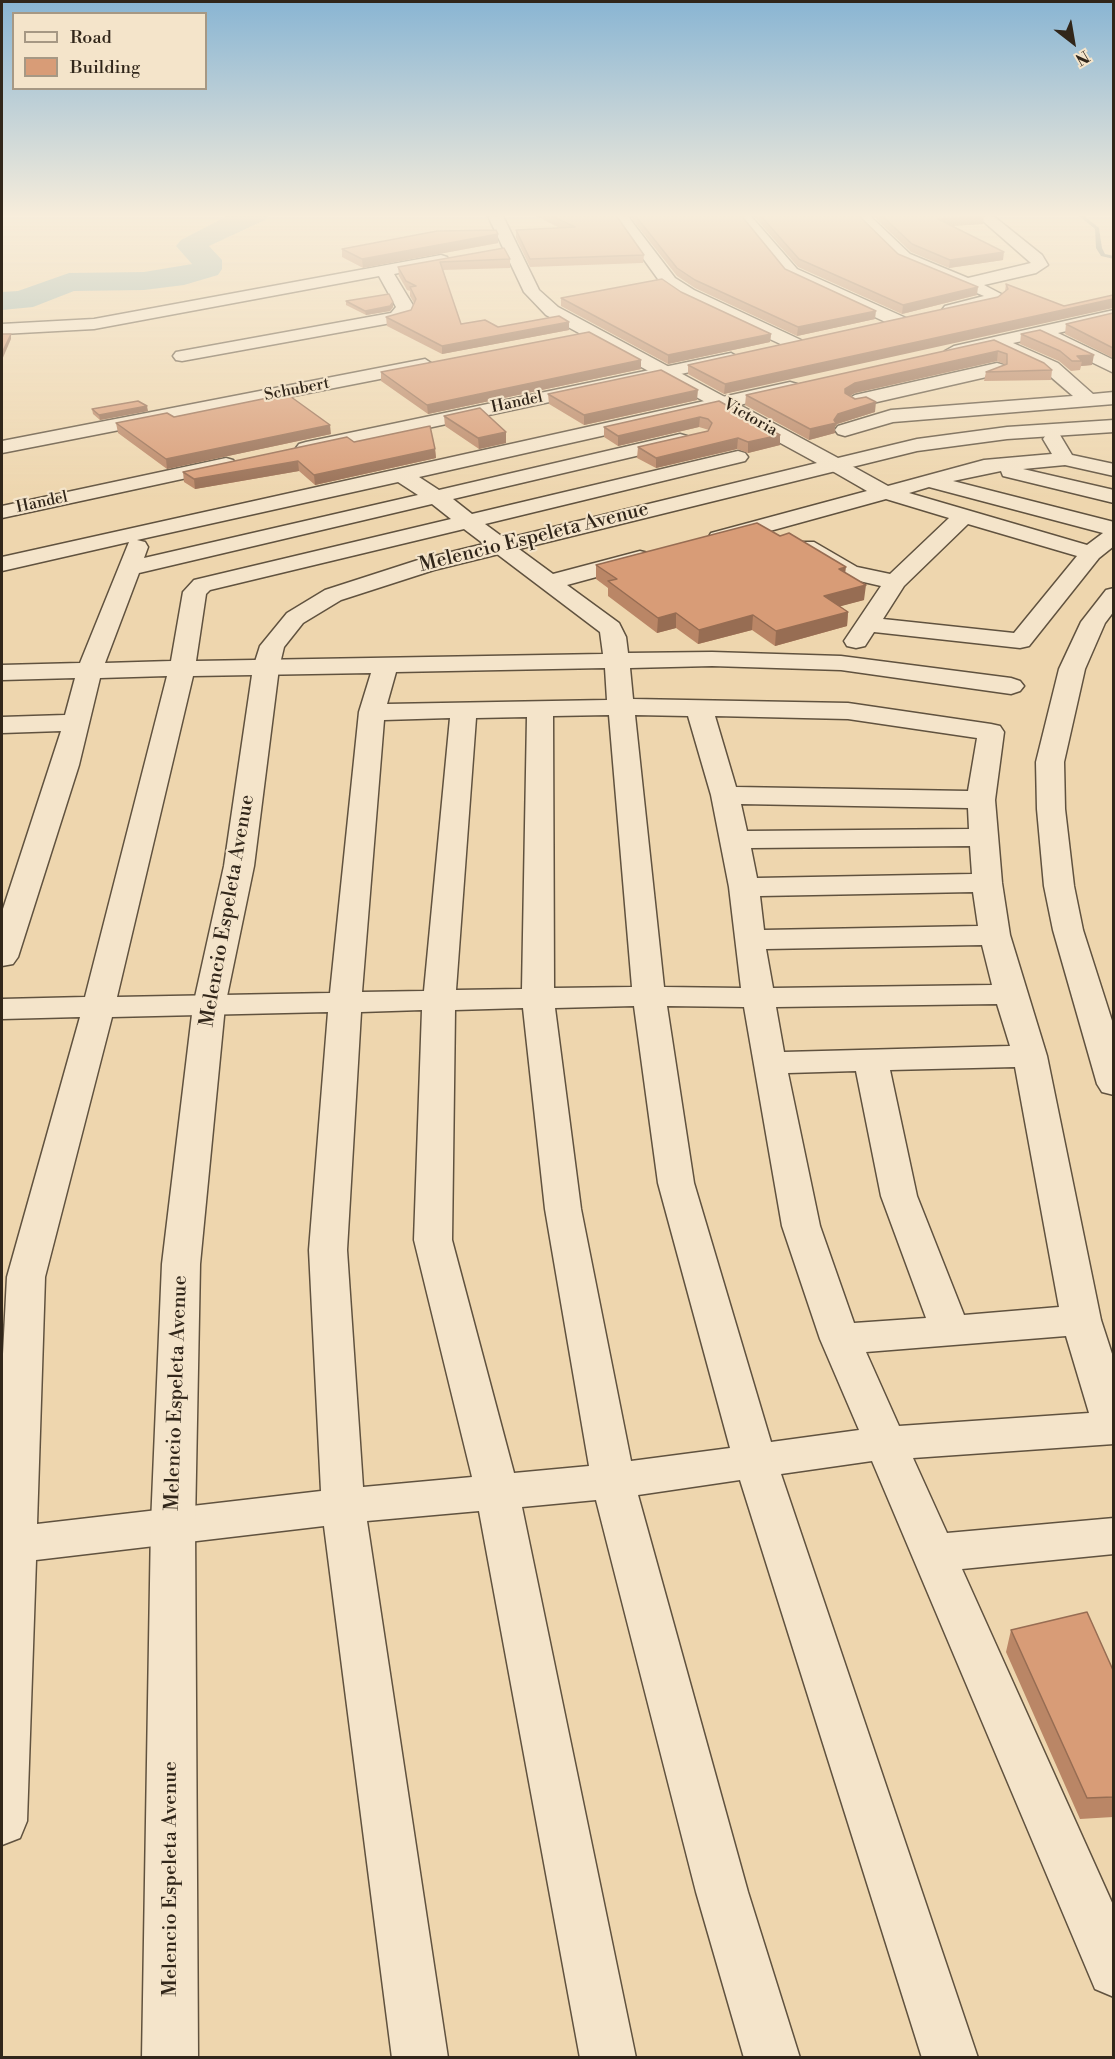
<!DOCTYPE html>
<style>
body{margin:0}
#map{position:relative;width:1115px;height:2059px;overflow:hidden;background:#eed6ae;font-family:"Libre Bodoni",serif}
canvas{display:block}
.frame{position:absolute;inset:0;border:3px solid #31261a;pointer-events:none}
.legend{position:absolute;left:12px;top:12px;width:195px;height:78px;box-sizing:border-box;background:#f4e4ca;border:2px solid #a69884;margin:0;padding:8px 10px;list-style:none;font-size:18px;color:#31261a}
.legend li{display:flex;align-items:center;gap:12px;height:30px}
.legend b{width:30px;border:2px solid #a69884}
.north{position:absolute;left:1043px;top:12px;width:60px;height:60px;-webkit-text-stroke:4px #f4e4ca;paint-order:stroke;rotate:149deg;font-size:16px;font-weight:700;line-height:24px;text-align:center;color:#31261a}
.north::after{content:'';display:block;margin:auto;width:21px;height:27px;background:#31261a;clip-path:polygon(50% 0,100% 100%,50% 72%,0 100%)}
</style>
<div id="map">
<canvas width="1115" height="2059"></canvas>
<div class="frame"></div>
<ul class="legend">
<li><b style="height:8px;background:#f4e4ca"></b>Road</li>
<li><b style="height:16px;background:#d89c77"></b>Building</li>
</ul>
<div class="north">N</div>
</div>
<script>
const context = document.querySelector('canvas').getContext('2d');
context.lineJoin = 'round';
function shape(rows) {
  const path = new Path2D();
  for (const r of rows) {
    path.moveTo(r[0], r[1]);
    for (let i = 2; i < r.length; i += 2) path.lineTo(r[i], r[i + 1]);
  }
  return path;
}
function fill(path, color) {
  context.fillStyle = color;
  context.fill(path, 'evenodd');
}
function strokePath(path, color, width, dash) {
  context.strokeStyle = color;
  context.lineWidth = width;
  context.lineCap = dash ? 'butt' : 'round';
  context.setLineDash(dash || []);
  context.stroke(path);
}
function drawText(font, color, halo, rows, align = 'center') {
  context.font = font + ' "Libre Bodoni",serif';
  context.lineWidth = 4.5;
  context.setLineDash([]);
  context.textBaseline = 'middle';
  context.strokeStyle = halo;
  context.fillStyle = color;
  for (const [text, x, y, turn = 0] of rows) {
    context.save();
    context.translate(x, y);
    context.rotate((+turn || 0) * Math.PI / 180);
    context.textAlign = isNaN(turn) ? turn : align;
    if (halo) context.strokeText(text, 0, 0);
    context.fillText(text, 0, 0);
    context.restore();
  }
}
const stream = shape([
 [1077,214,1082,214,1099,228,1102,248,1105,254,1114,256,1114,259,1101,256,1096,248,1095,229,1077,214]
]);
const river = shape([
 [231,214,269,214,265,220,209,246,222,260,222,269,218,275,184,285,144,290,74,291,33,307,2,310,2,292,18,291,69,273,144,272,192,264,176,246,181,240,231,214]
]);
const minor = shape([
 [611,214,626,214,675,278,694,290,801,340,804,344,801,348,789,348,682,298,663,286,611,214],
 [734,214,749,214,797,269,906,318,909,322,900,327,894,326,785,275,734,214],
 [852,214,868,214,910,254,968,278,1031,263,975,214,991,214,1042,255,1048,265,1036,273,984,285,1005,296,996,304,951,315,945,314,942,310,945,306,984,296,898,260,852,214],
 [441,255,447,257,449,260,447,263,394,274,414,307,410,317,402,321,182,361,176,360,173,356,176,352,391,313,396,307,379,276,94,329,2,334,2,324,94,319,441,255],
 [1114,310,1114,320,1058,333,1114,360,1114,373,1048,341,1046,336,1013,343,1058,363,1093,394,1114,392,1114,404,893,422,845,436,838,434,835,430,838,426,891,410,1073,396,1044,371,993,347,954,356,945,351,954,346,1114,310],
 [731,353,740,358,737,362,306,454,299,452,296,448,299,444,306,442,731,353],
 [425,359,434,365,431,369,2,453,2,441,425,359],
 [997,363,1004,365,1006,369,1004,373,855,407,845,401,855,395,997,363],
 [790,382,797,384,799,388,797,392,419,477,439,490,680,434,687,436,690,440,687,444,453,499,472,514,738,451,745,453,748,457,745,461,485,524,553,574,640,551,648,553,651,558,648,563,567,585,619,623,626,637,628,653,712,652,841,656,1011,678,1020,681,1024,686,1020,691,1011,694,841,670,712,666,630,668,633,699,848,703,991,724,1000,726,1004,732,995,800,1002,883,1010,935,1047,1056,1101,1320,1114,1360,1114,1444,913,1458,947,1533,1114,1518,1114,1554,962,1569,1114,1907,1114,1997,1095,1989,872,1461,781,1474,978,2058,922,2058,740,1480,638,1495,748,1892,800,2058,744,2058,696,1892,596,1500,522,1507,636,2058,580,2058,479,1511,367,1521,448,2058,392,2058,324,1526,36,1560,27,1821,20,1838,2,1845,2,1373,7,1277,80,1017,2,1019,2,999,85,997,167,676,100,678,79,765,18,957,13,964,2,966,2,912,61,731,2,733,2,717,65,715,75,678,2,680,2,665,80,663,129,542,2,571,2,557,790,382],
 [398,482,418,495,144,558,148,547,145,542,137,540,398,482],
 [432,504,451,519,194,580,183,592,171,661,105,663,139,573,432,504],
 [464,529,600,632,603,654,196,661,206,594,210,590,464,529],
 [605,668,607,700,387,704,396,672,605,668],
 [371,673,359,712,330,993,117,997,193,676,371,673],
 [609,715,632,987,554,988,553,716,609,715],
 [635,715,688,716,711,795,729,887,741,988,664,987,635,715],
 [715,716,848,719,977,738,968,791,736,787,715,716],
 [527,717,522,989,456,990,476,718,527,717],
 [450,718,424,991,362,992,384,720,450,718],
 [741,804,968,808,969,829,747,831,741,804],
 [970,846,972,874,757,878,751,848,970,846],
 [973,892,978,926,764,930,760,896,973,892],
 [982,945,992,985,773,988,766,949,982,945],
 [997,1004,1010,1046,784,1052,776,1007,997,1004],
 [634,1006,658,1183,730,1448,631,1461,581,1209,555,1008,634,1006],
 [667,1006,744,1007,782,1226,820,1339,859,1430,771,1442,694,1183,667,1006],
 [523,1008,545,1209,589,1466,514,1473,452,1240,455,1010,523,1008],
 [422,1010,414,1240,472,1477,363,1487,347,1250,361,1012,422,1010],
 [328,1012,309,1250,321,1491,37,1524,45,1277,112,1017,328,1012],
 [1015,1067,1059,1307,964,1315,917,1196,890,1070,1015,1067],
 [856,1071,881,1196,926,1318,854,1323,820,1226,788,1073,856,1071],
 [1066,1336,1089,1413,899,1426,866,1352,1066,1336],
 [1053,433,1060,435,1072,455,1114,464,1114,476,1065,465,1023,469,1114,490,1114,503,1003,476,1001,471,953,481,1114,522,1114,546,1099,558,1029,646,1020,648,874,632,865,646,856,648,847,646,844,641,881,586,842,577,798,552,795,547,798,542,814,542,857,567,890,574,949,518,886,499,719,545,711,543,708,538,711,533,867,491,827,468,824,464,827,460,841,460,888,486,984,460,1052,454,1043,439,1046,435,1053,433],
 [929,487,1103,533,1087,545,909,493,929,487],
 [968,524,1077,556,1014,633,883,619,904,586,968,524],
 [226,458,233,460,236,464,233,468,2,518,2,506,226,458],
 [1114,588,1114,611,1105,623,1085,669,1064,762,1065,809,1074,886,1083,930,1114,1027,1114,1095,1102,1092,1097,1084,1053,930,1044,886,1037,809,1036,762,1059,669,1081,622,1106,590,1114,588]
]);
const tertiary = shape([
 [487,214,502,214,539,290,558,307,838,458,917,439,1007,427,1114,420,1114,432,1007,439,917,451,434,570,341,600,303,623,284,647,279,668,254,866,225,1006,200,1264,195,1524,198,2058,142,2058,151,1524,162,1264,193,1006,224,866,253,668,260,646,287,613,325,590,418,560,817,463,546,315,524,292,487,214]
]);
const wall = shape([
 [532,214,615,214,644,255,643,263,530,267,516,238,516,230,560,228],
 [628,214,740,214,785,269,875,319,797,336,695,288,677,276],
 [752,214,857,214,898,254,977,295,902,314,798,267],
 [871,214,981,214,983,224,951,226,1003,260,949,268,911,252],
 [498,243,363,268,342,257,342,249],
 [504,248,510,259,510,268,443,270,461,324,498,327,569,330,442,354,387,326,386,317,411,310,414,303,410,296,410,291,407,290,399,276,398,267],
 [1006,284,1064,306,724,394,688,374,688,365,998,297,1005,291],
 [561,298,771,334,770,342,668,364,561,306],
 [346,301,393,302,393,307,390,311,366,315,346,305],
 [1113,313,1113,358,1065,334,1066,324],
 [1021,334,1092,365,1081,366,1080,370,1071,371,1059,361,1020,344],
 [994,340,1052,370,1051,380,984,381,986,372,1006,365,997,361,855,393,850,396,875,412,837,424,835,427,835,433,809,440,745,405,746,395],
 [641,360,641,369,428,414,381,381,381,372],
 [548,394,697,400,584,425,549,404],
 [719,401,780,445,748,453,737,449,656,468,637,458,638,447,708,431,709,430,699,427,618,446,604,437,604,427],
 [92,409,148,411,100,420,93,414],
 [444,416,506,432,506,443,479,449,445,426],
 [174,417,331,434,167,469,118,433,116,423],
 [354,442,435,449,436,458,315,485,299,471,195,489,184,482,183,472],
 [596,565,845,573,864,600,840,606,848,612,847,626,775,646,752,630,698,644,676,628,657,633,608,596,608,588,596,579],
 [1011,1630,1113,1670,1113,1817,1080,1819,1006,1652]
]);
const shadedWall = shape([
 [984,216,983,224,937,227,938,219],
 [498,234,498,243,363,268,362,259],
 [1004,252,1003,260,949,268,950,260],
 [978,287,977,295,902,314,903,305],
 [1113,299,1113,308,724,394,725,384],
 [393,302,393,307,390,311,366,315,365,311],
 [876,311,875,319,797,336,798,327],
 [569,322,569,330,442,354,442,346],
 [11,334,11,339,2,360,2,353],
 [771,334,770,342,668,364,668,355],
 [998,351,997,361,855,393,844,399,845,389,855,383],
 [1094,355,1092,365,1081,366,1082,361,1077,356],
 [641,360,641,369,428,414,427,405],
 [698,390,697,400,584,425,584,415],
 [876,402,875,412,837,424,835,427,835,433,809,440,810,429,834,420,838,414],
 [147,406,148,411,100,420,99,415],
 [700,417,699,427,618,446,618,436],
 [330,425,331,434,167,469,166,459],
 [506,432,506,443,479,449,478,438],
 [780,435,780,445,748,453,748,442],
 [738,438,737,449,656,468,656,458],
 [435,449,436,458,315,485,314,475],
 [298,461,299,471,195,489,194,479],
 [846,567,844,581,839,569],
 [866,585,864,600,823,611,824,596],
 [848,612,847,626,775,646,776,631],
 [676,613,676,628,657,633,658,618],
 [753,615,752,630,698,644,699,630]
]);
const building = shape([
 [548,214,615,214,644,255,530,259,516,230,575,227,548,214],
 [634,214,740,214,785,269,876,311,798,327,695,280,677,268,634,214],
 [759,214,857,214,898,254,978,287,903,305,799,259,759,214],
 [880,214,981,214,984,216,938,219,1004,252,950,260,912,244,880,214],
 [496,230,498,234,362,259,342,249,437,231,496,230],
 [504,248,510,259,440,262,461,324,485,320,498,327,559,316,569,322,442,346,386,317,411,310,416,299,410,287,416,286,406,281,398,267,504,248],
 [662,279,681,292,771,334,668,355,561,298,662,279],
 [1006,284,1064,306,1113,295,1113,299,725,384,688,365,998,297,1008,289,1006,284],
 [389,294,393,302,390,306,365,311,346,301,389,294],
 [1113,313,1113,348,1066,324,1113,313],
 [1040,330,1094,355,1077,356,1082,361,1072,361,1060,351,1021,334,1040,330],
 [589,332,641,360,427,405,381,372,589,332],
 [2,334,11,334,2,353,2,334],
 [994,340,1044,363,1052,370,986,372,1007,364,1007,354,998,351,855,383,845,389,845,393,855,399,866,397,876,402,838,414,834,420,836,423,810,429,746,395,994,340],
 [661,370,698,390,584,415,548,394,661,370],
 [287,394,330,425,166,459,116,423,167,413,174,417,287,394],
 [138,401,147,406,99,415,92,409,138,401],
 [719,401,780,435,748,442,738,438,656,458,638,447,708,431,712,423,708,419,700,417,618,436,604,427,719,401],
 [480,408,506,432,478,438,444,416,480,408],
 [430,426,435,449,314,475,298,461,194,479,183,472,347,437,354,442,430,426],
 [757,523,780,536,789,533,846,567,839,569,866,585,824,596,848,612,776,631,753,615,699,630,676,613,658,618,608,581,617,579,596,565,757,523],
 [1087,1612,1113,1670,1113,1797,1087,1798,1011,1630,1087,1612]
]);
const farStreetnames = [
 ["Schubert",297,390,-11],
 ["Handel",517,403,-12],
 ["Victoria",750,418,29],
 ["Handel",42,503,-12]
];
const streetNames = [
 ["Melencio Espeleta Avenue",534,538,-14],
 ["Melencio Espeleta Avenue",228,911,-80],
 ["Melencio Espeleta Avenue",177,1393,-88],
 ["Melencio Espeleta Avenue",171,1879,-90]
];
fill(stream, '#717d76');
fill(river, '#9bb7b3');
strokePath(minor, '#60523f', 3);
strokePath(tertiary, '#60523f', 3);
fill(minor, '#f4e4ca');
fill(tertiary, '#f4e4ca');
fill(wall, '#ba8666');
fill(shadedWall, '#976d53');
fill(building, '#d89c77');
strokePath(building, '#976d53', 1.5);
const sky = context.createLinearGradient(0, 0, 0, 502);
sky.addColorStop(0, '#89b5d3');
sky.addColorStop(0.43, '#f7eddb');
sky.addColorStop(1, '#f7eddb00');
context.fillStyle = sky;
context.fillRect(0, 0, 1115, 502);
drawText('16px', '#31261a', '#f4e4ca', farStreetnames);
drawText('20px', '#31261a', '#f4e4ca', streetNames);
</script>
